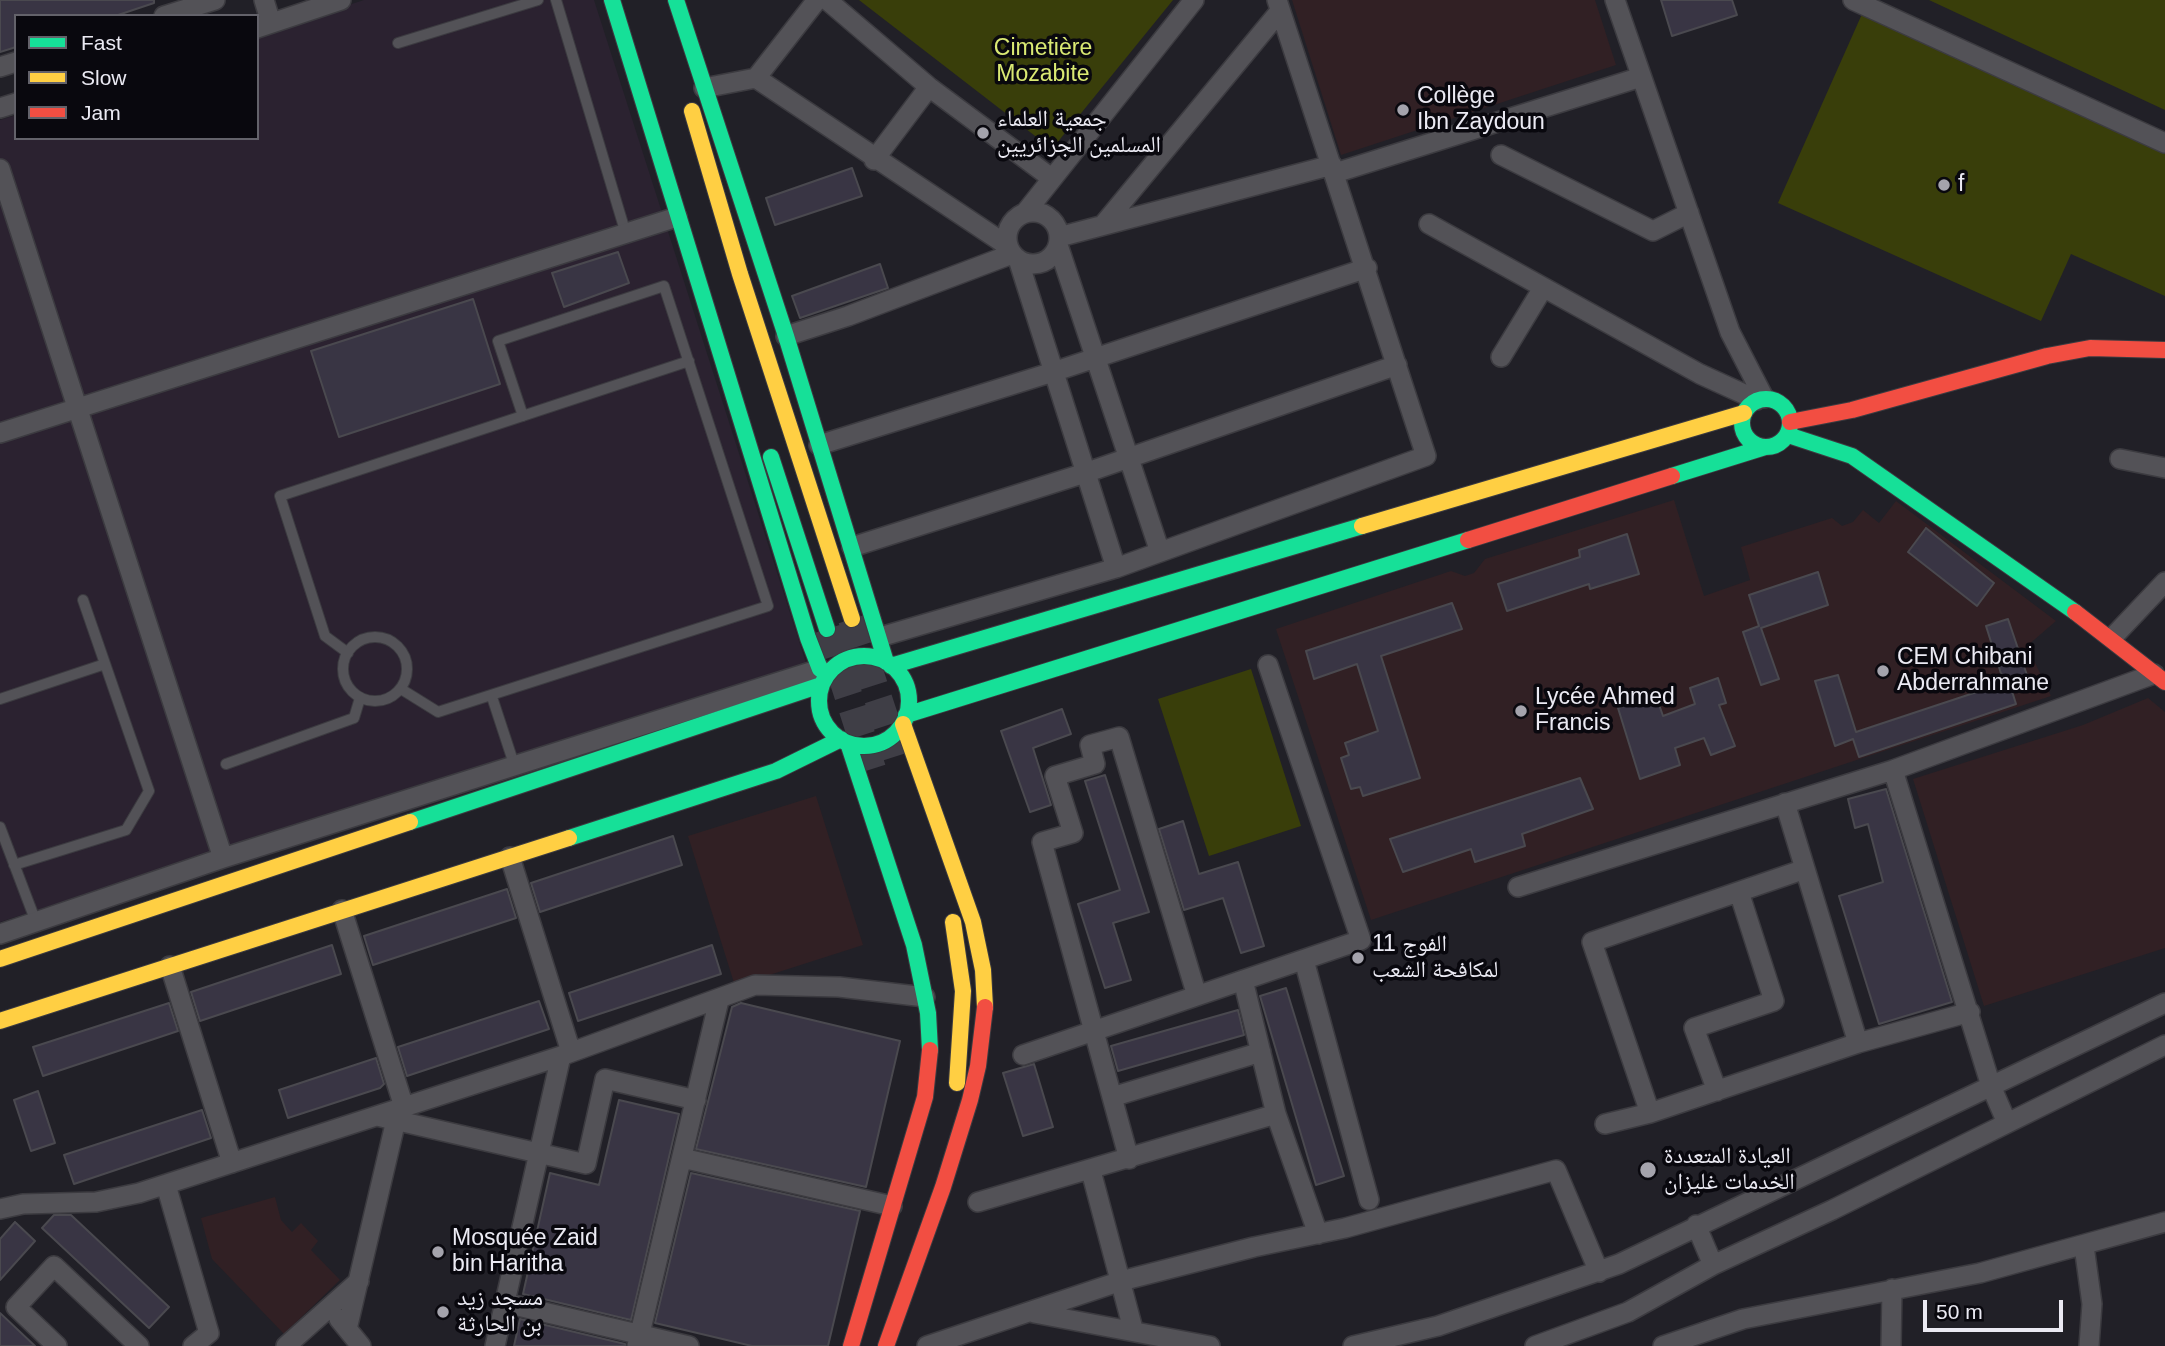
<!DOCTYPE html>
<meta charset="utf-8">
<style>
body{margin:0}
#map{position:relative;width:2165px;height:1346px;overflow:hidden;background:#212027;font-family:Arial,sans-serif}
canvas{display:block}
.legend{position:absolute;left:14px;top:14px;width:245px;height:126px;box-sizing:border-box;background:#09080e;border:2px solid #63626a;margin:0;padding:9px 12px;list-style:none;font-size:21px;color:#ebeaf3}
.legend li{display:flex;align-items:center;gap:14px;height:35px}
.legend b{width:35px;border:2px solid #63626a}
.scale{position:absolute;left:1923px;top:1300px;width:140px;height:32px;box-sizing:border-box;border:4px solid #ebeaf3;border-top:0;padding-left:9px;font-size:21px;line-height:24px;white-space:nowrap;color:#ebeaf3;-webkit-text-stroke:5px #09080e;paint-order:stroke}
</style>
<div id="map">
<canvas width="2165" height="1346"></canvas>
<ul class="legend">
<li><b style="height:9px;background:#16e098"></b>Fast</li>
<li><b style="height:9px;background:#ffcf43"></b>Slow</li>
<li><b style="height:9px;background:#f24e42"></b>Jam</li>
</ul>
<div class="scale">50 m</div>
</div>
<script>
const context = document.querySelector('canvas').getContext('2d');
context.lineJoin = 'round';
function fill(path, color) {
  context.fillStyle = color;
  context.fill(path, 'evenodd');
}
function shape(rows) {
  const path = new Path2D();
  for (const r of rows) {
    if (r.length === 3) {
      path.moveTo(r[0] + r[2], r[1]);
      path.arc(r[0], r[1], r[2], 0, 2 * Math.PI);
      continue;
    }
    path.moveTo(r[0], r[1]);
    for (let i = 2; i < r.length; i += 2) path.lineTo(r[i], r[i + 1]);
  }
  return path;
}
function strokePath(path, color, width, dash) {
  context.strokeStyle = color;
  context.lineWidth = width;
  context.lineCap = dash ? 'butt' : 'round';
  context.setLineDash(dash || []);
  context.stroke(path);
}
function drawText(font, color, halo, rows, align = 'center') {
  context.font = font + ' Arial,"Noto Naskh Arabic",sans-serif';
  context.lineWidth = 7;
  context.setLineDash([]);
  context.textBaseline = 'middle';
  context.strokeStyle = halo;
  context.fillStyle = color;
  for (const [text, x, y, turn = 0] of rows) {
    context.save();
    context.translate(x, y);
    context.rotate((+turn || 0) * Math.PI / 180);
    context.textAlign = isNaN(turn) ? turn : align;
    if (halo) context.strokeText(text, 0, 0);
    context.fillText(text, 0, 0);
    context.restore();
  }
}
const industrial = shape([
 [364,0,594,0,806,663,0,922,0,120,16,115,16,138,257,138,257,35]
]);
const education = shape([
 [1292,0,1595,0,1616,65,1341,155],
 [1674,500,1704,596,1750,580,1741,547,1832,518,1842,526,1853,522,1863,510,1879,523,1896,501,2056,621,2027,646,2051,696,1371,920,1276,629,1451,571,1465,576,1474,573,1485,559],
 [2148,698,2165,712,2165,948,1984,1006,1913,779,2083,725],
 [816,796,863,945,735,986,688,836],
 [275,1197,281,1220,292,1232,301,1223,318,1241,311,1250,340,1280,284,1334,212,1259,201,1218]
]);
const green = shape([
 [859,0,1173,0,1052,149],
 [1929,0,2165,0,2165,110],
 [1862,14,2165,150,2165,296,2071,254,2041,321,1778,203],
 [1251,669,1301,826,1209,856,1158,699]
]);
const building = shape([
 [0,0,154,0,154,3,115,16,16,16,16,47,0,52,0,0],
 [1661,0,1732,0,1737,15,1672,36,1661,0],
 [852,168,862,196,775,225,766,198,852,168],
 [618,252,629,283,564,307,552,273,618,252],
 [880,264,888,288,800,318,792,296,880,264],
 [473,299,500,384,339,437,311,351,473,299],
 [1926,528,1994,583,1977,606,1908,552,1926,528],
 [1627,534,1639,574,1590,589,1589,584,1507,611,1498,584,1580,557,1579,550,1627,534],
 [1818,572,1828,605,1761,628,1779,679,1761,685,1743,632,1759,626,1749,595,1818,572],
 [1452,603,1462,629,1381,656,1420,778,1363,796,1360,787,1351,789,1341,758,1349,755,1345,743,1378,731,1357,664,1314,679,1306,651,1452,603],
 [2008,619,2029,681,2011,688,2016,704,1859,757,1853,739,1835,746,1815,681,1838,675,1856,732,2004,683,1986,626,2008,619],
 [1718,678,1726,703,1719,705,1735,746,1711,755,1704,738,1675,748,1680,765,1640,779,1618,708,1656,696,1663,716,1695,704,1690,688,1718,678],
 [1062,709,1071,734,1033,748,1051,805,1030,812,1001,731,1062,709],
 [1105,775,1149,912,1113,923,1131,980,1105,988,1078,904,1120,890,1085,781,1105,775],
 [1580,778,1593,809,1522,834,1525,846,1475,862,1471,849,1403,872,1390,839,1580,778],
 [1886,789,1952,1002,1879,1024,1839,896,1883,882,1868,824,1855,828,1848,799,1886,789],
 [1183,821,1199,874,1238,862,1264,946,1241,953,1223,898,1184,910,1159,829,1183,821],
 [673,836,682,865,540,912,531,883,673,836],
 [507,889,516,918,373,965,364,936,507,889],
 [332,945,341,974,200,1021,191,992,332,945],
 [712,945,721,974,578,1021,569,993,712,945],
 [1286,988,1344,1176,1316,1185,1260,996,1286,988],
 [539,1001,549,1029,407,1076,398,1047,539,1001],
 [169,1003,178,1031,43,1076,33,1047,169,1003],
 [741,1003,900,1041,866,1187,696,1149,732,1007,741,1003],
 [1238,1010,1244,1035,1118,1071,1111,1046,1238,1010],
 [376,1058,384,1084,380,1088,288,1118,279,1090,376,1058],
 [1034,1064,1053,1127,1023,1136,1003,1073,1034,1064],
 [38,1091,55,1143,31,1151,14,1100,38,1091],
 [619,1100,679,1114,631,1320,523,1294,550,1173,599,1185,619,1100],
 [202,1110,211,1138,74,1184,64,1155,202,1110],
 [691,1173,860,1211,828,1346,752,1346,655,1323,691,1173],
 [54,1215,71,1215,169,1307,149,1328,42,1228,54,1215],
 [15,1222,35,1241,0,1280,0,1239,15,1222],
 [0,1313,35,1346,0,1346,0,1313],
 [520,1319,625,1344,625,1346,514,1346,520,1319]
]);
const secondaryTunnel = shape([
 [852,619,897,756],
 [827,629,872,769]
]);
const lane = shape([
 [556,0,626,234],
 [398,43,538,0],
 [375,669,32],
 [348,653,325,636,280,496,689,361],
 [401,689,438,712,768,606,664,286,498,341,523,416],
 [492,697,512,758],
 [0,699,105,664],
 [226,764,354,718,360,698],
 [0,827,36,922],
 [14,865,126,830,149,791,83,600]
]);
const street = shape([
 [264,0,271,23],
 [827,0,929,87,1050,177],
 [1615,0,1730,332,1764,398],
 [1853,0,2165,143],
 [164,16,215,0],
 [257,28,341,0],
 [0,67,16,62],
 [756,78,817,0],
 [704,88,756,78,1008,246],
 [0,108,16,103],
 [1501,155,1653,231,1689,213],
 [874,160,929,87],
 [0,169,223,858],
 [1335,173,1641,77],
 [1033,238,26],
 [1025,213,1194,0],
 [1429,224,1700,374,1757,400],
 [1103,225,1280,11],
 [1059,237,1332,165],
 [1058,245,1160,552],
 [1018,259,1116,568],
 [786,336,848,316,1012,254],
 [1501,357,1543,288],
 [0,433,677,217],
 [819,445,1053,372,1367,268],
 [2120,459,2165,468],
 [852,547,1085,473,1397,365],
 [880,637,1116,568,1426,456,1277,0],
 [2112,638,2165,582],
 [1893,770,1991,1086,2007,1123],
 [1785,803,1858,1043],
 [510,857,571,1052],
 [1518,887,1893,770,2154,674],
 [342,910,404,1107],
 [0,934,223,858,820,669],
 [1304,960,1369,1200],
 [170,966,232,1163],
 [1243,980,1276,1114,1318,1234],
 [1023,1055,1361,940,1268,665],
 [1717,1091,1694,1028,1774,1001,1739,892],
 [1112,1097,1261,1052],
 [1650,1113,1592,942,1805,869],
 [377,1116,586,1164,605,1079,696,1100],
 [1605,1124,1650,1113,1858,1043,1970,1012],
 [682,1158,892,1206],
 [1129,1159,1042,842,1073,833,1055,776,1095,764,1090,745,1119,737,1197,996],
 [1091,1171,1133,1329],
 [166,1185,209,1333,193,1346],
 [978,1202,1276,1114],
 [0,1209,23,1204,96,1202,139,1193,561,1056,755,985,839,987,925,997],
 [1696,1225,1713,1265],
 [2084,1246,2092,1304,2089,1346],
 [505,1303,689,1346],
 [1034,1313,1210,1346],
 [339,1319,361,1346],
 [347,1329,396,1120],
 [57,1346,16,1307,54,1266,139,1346],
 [286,1346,359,1281],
 [495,1346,561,1056],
 [637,1346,719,1000],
 [927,1346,1121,1281,1254,1247,1345,1228,1556,1170,1599,1272],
 [1353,1346,1438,1326,1619,1264,2165,1003],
 [1535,1346,1628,1312,1713,1265,1832,1210,2165,1045],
 [1663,1346,1743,1319,1980,1273,2165,1222],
 [1891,1346,1892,1289]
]);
const fast = shape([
 [612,0,808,638,820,669,828,674],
 [676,0,786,336,886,662],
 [1766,423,24],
 [1788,435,1852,456,2075,612],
 [771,457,827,629],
 [1672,476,1765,447],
 [864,701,45],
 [891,666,1362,526],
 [906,715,1468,540],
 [848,743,914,945,928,1013,930,1050],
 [410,822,821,685],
 [569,838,776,771,841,739]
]);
const slow = shape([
 [692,111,740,274,852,619],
 [1362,526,1744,413],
 [903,724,973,922,983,970,985,1007],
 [953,922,963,991,957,1083],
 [0,959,410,822],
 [0,1021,569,838]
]);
const jam = shape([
 [1790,422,1852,410,2047,356,2090,348,2165,350],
 [1468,540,1672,476],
 [2075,612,2165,682],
 [851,1346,925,1097,930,1050],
 [886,1346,943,1187,970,1100,978,1066,985,1007]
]);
const markers = [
 [1403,110,7,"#a4a3ac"],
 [983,133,7,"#a4a3ac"],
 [1944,185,7,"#a4a3ac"],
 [1883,671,7,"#a4a3ac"],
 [1521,711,7,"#a4a3ac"],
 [1358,958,7,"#a4a3ac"],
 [1648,1170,9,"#a4a3ac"],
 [438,1252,7,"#a4a3ac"],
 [443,1312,7,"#a4a3ac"]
];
const parkNames = [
 ["Cimetière",1043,49],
 ["Mozabite",1043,75]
];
const poiNames = [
 ["Collège",1417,97],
 ["Ibn Zaydoun",1417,123],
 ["جمعية العلماء",997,120],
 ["المسلمين الجزائريين",997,146],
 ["f",1958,185],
 ["CEM Chibani",1897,658],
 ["Abderrahmane",1897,684],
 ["Lycée Ahmed",1535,698],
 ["Francis",1535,724],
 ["الفوج 11",1372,945],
 ["لمكافحة الشعب",1372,971],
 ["العيادة المتعددة",1664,1157],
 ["الخدمات غليزان",1664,1183],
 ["Mosquée Zaid",452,1239],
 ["bin Haritha",452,1265],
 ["مسجد زيد",457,1299],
 ["بن الحارثة",457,1325]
];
fill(industrial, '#2b2230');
fill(education, '#312024');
fill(green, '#393e0a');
fill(building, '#393544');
strokePath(building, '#4a494f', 2);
strokePath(secondaryTunnel, '#3f3e46', 28, [28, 14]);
strokePath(lane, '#3c3b40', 12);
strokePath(street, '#3c3b40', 22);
strokePath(fast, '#3c3b40', 18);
strokePath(slow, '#3c3b40', 18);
strokePath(jam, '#3c3b40', 18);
strokePath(lane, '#535257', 10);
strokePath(street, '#535257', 19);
strokePath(fast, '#16e098', 16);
strokePath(slow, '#ffcf43', 16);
strokePath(jam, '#f24e42', 16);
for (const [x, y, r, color] of markers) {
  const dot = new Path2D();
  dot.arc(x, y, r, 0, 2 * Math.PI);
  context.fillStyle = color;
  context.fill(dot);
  strokePath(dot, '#09080e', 2.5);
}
drawText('23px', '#dae973', '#09080e', parkNames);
drawText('23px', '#ebeaf3', '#09080e', poiNames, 'left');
</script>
